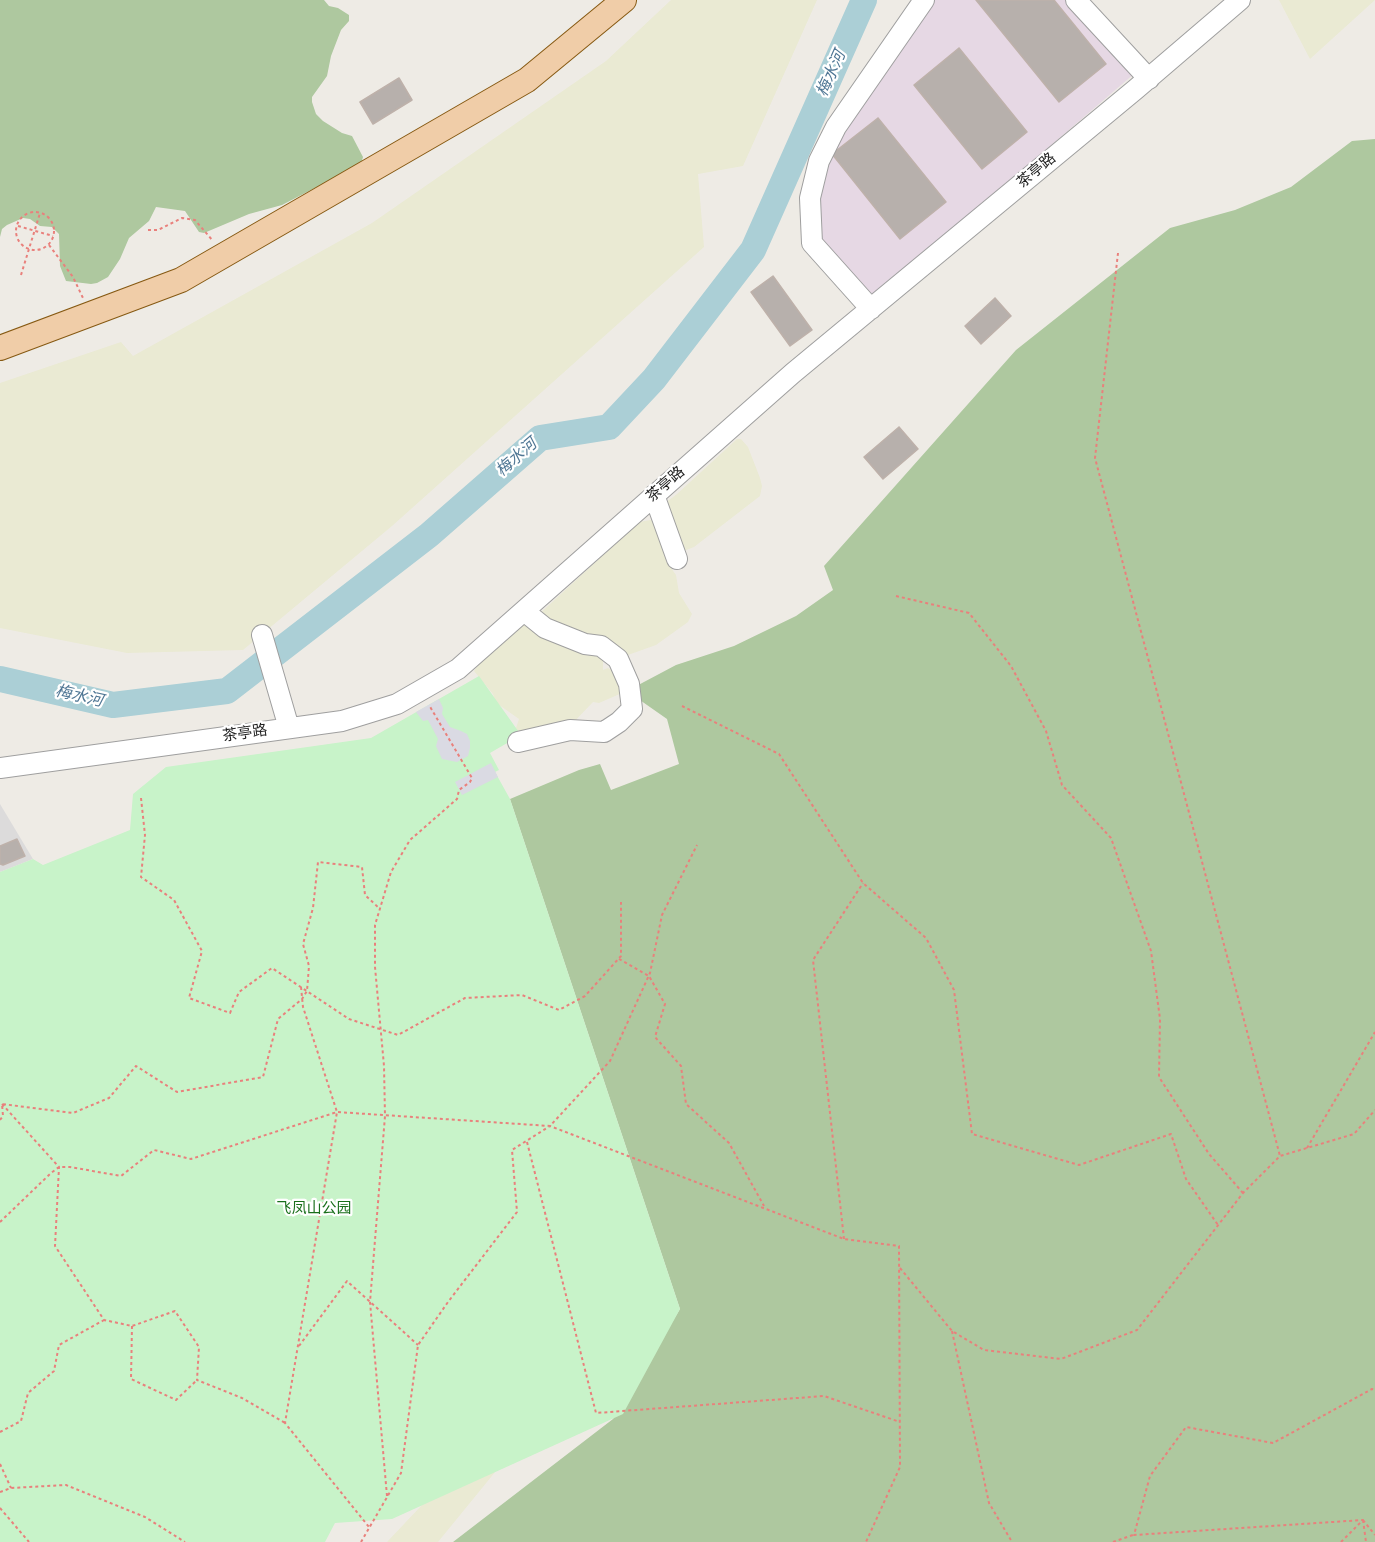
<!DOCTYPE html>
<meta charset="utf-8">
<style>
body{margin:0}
canvas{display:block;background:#eeebe5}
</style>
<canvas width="1375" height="1542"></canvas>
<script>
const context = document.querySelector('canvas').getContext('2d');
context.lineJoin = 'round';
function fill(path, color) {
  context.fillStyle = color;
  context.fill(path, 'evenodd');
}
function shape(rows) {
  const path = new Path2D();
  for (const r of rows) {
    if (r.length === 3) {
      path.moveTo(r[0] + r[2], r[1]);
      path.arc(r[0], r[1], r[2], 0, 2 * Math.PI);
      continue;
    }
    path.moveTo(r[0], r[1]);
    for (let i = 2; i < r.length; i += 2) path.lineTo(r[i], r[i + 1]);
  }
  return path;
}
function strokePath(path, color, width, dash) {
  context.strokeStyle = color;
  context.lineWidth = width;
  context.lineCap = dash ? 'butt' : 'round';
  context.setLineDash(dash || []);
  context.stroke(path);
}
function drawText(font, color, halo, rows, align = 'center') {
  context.font = font + ' "Nunito Sans","Noto Sans SC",sans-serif';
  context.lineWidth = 4.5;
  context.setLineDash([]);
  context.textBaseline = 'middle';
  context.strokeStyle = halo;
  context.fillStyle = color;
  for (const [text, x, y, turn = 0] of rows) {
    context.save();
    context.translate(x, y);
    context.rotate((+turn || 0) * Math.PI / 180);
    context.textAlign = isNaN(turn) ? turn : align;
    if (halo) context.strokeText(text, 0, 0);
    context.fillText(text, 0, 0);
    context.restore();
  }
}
const residential = shape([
 [0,804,33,859,0,872]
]);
const industrial = shape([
 [928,0,1069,0,1135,73,875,297,814,240,820,167]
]);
const farmland = shape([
 [671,0,817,0,743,166,698,174,704,247,392,526,243,650,127,653,0,628,0,383,121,342,133,356,372,223,606,61],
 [1279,0,1375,0,1310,59],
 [737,439,741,439,748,447,760,478,762,486,760,496,694,547,681,552,660,507,677,494],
 [656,519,669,554,666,561,676,575,679,593,692,614,688,622,656,645,628,655,619,653,536,617,639,522],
 [524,625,585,655,603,657,603,670,608,668,616,673,622,693,599,703,593,702,571,725,522,735,515,731,519,719,495,702,493,694,474,671,488,651],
 [527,1433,438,1542,387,1542,489,1434]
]);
const forest = shape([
 [0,0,324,0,329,6,338,8,349,15,349,21,341,30,331,56,327,76,312,97,312,102,316,114,323,121,342,133,352,136,363,157,361,164,282,205,249,214,204,233,199,232,185,211,156,207,149,221,129,238,120,259,108,277,97,283,91,284,66,281,60,266,59,234,52,227,40,226,30,219,23,218,7,225,2,229,0,237],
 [1375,139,1375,1542,453,1542,613,1419,680,1309,510,799,579,770,600,764,611,790,679,764,667,719,627,691,676,665,734,646,796,616,833,590,824,566,1016,350,1170,228,1235,210,1291,187,1352,141]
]);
const park = shape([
 [479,676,521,735,490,753,499,770,495,772,510,799,680,1309,623,1414,392,1519,335,1523,325,1542,0,1542,0,872,33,859,43,865,130,830,133,794,166,767,371,738]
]);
const plaza = shape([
 [439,699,443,708,442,714,450,727,461,731,467,734,470,741,470,748,468,756,457,762,442,759,436,746,438,739,428,720,423,721,416,712],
 [491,763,498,777,462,795,455,782]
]);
const river = shape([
 [0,679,113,705,227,691,429,535,540,438,609,427,654,379,753,250,864,0]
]);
const building = shape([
 [976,0,1054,0,1106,64,1059,102,976,0],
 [959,48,1027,132,982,169,914,85,959,48],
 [399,78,412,100,373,124,360,102,399,78],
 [878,118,946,202,900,239,832,154,878,118],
 [773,276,812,330,790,346,751,292,773,276],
 [995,298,1011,316,981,344,965,326,995,298],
 [899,427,918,449,883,479,864,457,899,427],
 [17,839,25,856,3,865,0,864,0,846,17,839]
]);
const path = shape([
 [35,231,19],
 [18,226,53,236],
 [148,230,158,230,182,218,195,220,213,241],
 [49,245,73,277,83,298],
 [1118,253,1095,458,1280,1156],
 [21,275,40,213],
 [896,596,969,613,1011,666,1046,731,1062,785,1111,838,1151,951,1160,1019,1159,1077,1209,1154,1243,1193],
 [682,706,779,754,863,883,926,938,954,990,972,1134,1079,1165,1171,1134,1186,1179,1218,1225],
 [141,798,145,835,141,877,174,900,202,951,189,998,230,1013,239,992,272,968,349,1019,398,1035,465,998,522,995,559,1010,585,996,621,956,621,902],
 [619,959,649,976,665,1004,655,1037,681,1066,686,1104,729,1143,764,1206],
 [301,987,303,1007,337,1112,285,1423,369,1527],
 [2,1104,59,1167,55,1246,104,1320,132,1326,175,1311,199,1347,197,1380,242,1398,285,1423],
 [0,1120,3,1116,2,1104,73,1113,109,1098,136,1066,177,1092,263,1077,278,1019,302,999,307,991,309,966,303,944,313,908,318,862,362,867,365,895,379,908],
 [527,1142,596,1413,824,1396,900,1422],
 [1307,1148,1375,1032],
 [0,1222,51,1173,59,1167,70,1167,121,1176,154,1150,191,1159,337,1112,550,1126,610,1061,650,973,662,915,697,845],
 [844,1239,813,960,863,883],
 [900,1268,952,1331,984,1350,1061,1359,1137,1330,1243,1193,1280,1156,1354,1134,1375,1110],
 [132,1326,131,1379,176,1400,197,1380],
 [952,1331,989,1503,1012,1542],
 [299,1346,347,1281,418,1345],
 [0,1432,21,1421,28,1393,54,1371,59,1345,104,1320],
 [0,1464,11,1488],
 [0,1492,11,1488,66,1485,145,1517,185,1542],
 [387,1496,370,1302,385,1116,384,1066,375,967,375,925,391,872,410,840,457,799,459,790,470,782,472,778,429,705],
 [0,1508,29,1542],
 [1363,1520,1366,1542],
 [1363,1520,1375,1535],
 [361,1542,401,1473,418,1345,448,1302,517,1212,512,1150,550,1126,844,1239,899,1246,900,1467,866,1542],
 [1113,1542,1133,1535],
 [1341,1542,1363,1520,1134,1535,1150,1476,1186,1427,1273,1443,1372,1389,1375,1390]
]);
const minor = shape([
 [1076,0,1149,79],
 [871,309,812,243,810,198,819,161,836,127,924,0],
 [654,495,677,559],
 [262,635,289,728],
 [518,742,570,730,604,732,619,722,632,709,629,684,618,659,601,646,585,644,545,628,524,611],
 [0,768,342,721,397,704,458,669,793,373,1136,89,1240,0]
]);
const major = shape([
 [0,348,181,280,527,80,624,0]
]);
const streetNames = [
 ["茶亭路",1037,171,-40],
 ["茶亭路",666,485,-41],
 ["茶亭路",245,734,-8]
];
const parkNames = [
 ["飞凤山公园",314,1209]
];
const waterNames = [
 ["梅水河",832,74,-66],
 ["梅水河",517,458,-41],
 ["梅水河",79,697,13]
];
fill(residential, '#dcdbdb');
fill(industrial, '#e6d8e4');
fill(farmland, '#eaead3');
fill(forest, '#aec89f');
fill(park, '#c8f3c9');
fill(plaza, '#dadae3');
strokePath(river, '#abcfd6', 26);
fill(building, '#b7b0ac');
strokePath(building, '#beb1aa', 1.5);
strokePath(minor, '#9f9f9f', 22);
strokePath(major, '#865912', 26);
strokePath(path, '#e9807c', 2, [3, 3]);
strokePath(minor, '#fff', 20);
strokePath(major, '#f0cda8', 24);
drawText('15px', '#1e1e1e', '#fff', streetNames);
drawText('15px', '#196f1b', '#fff', parkNames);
drawText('italic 16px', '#4f7694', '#fff', waterNames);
</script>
